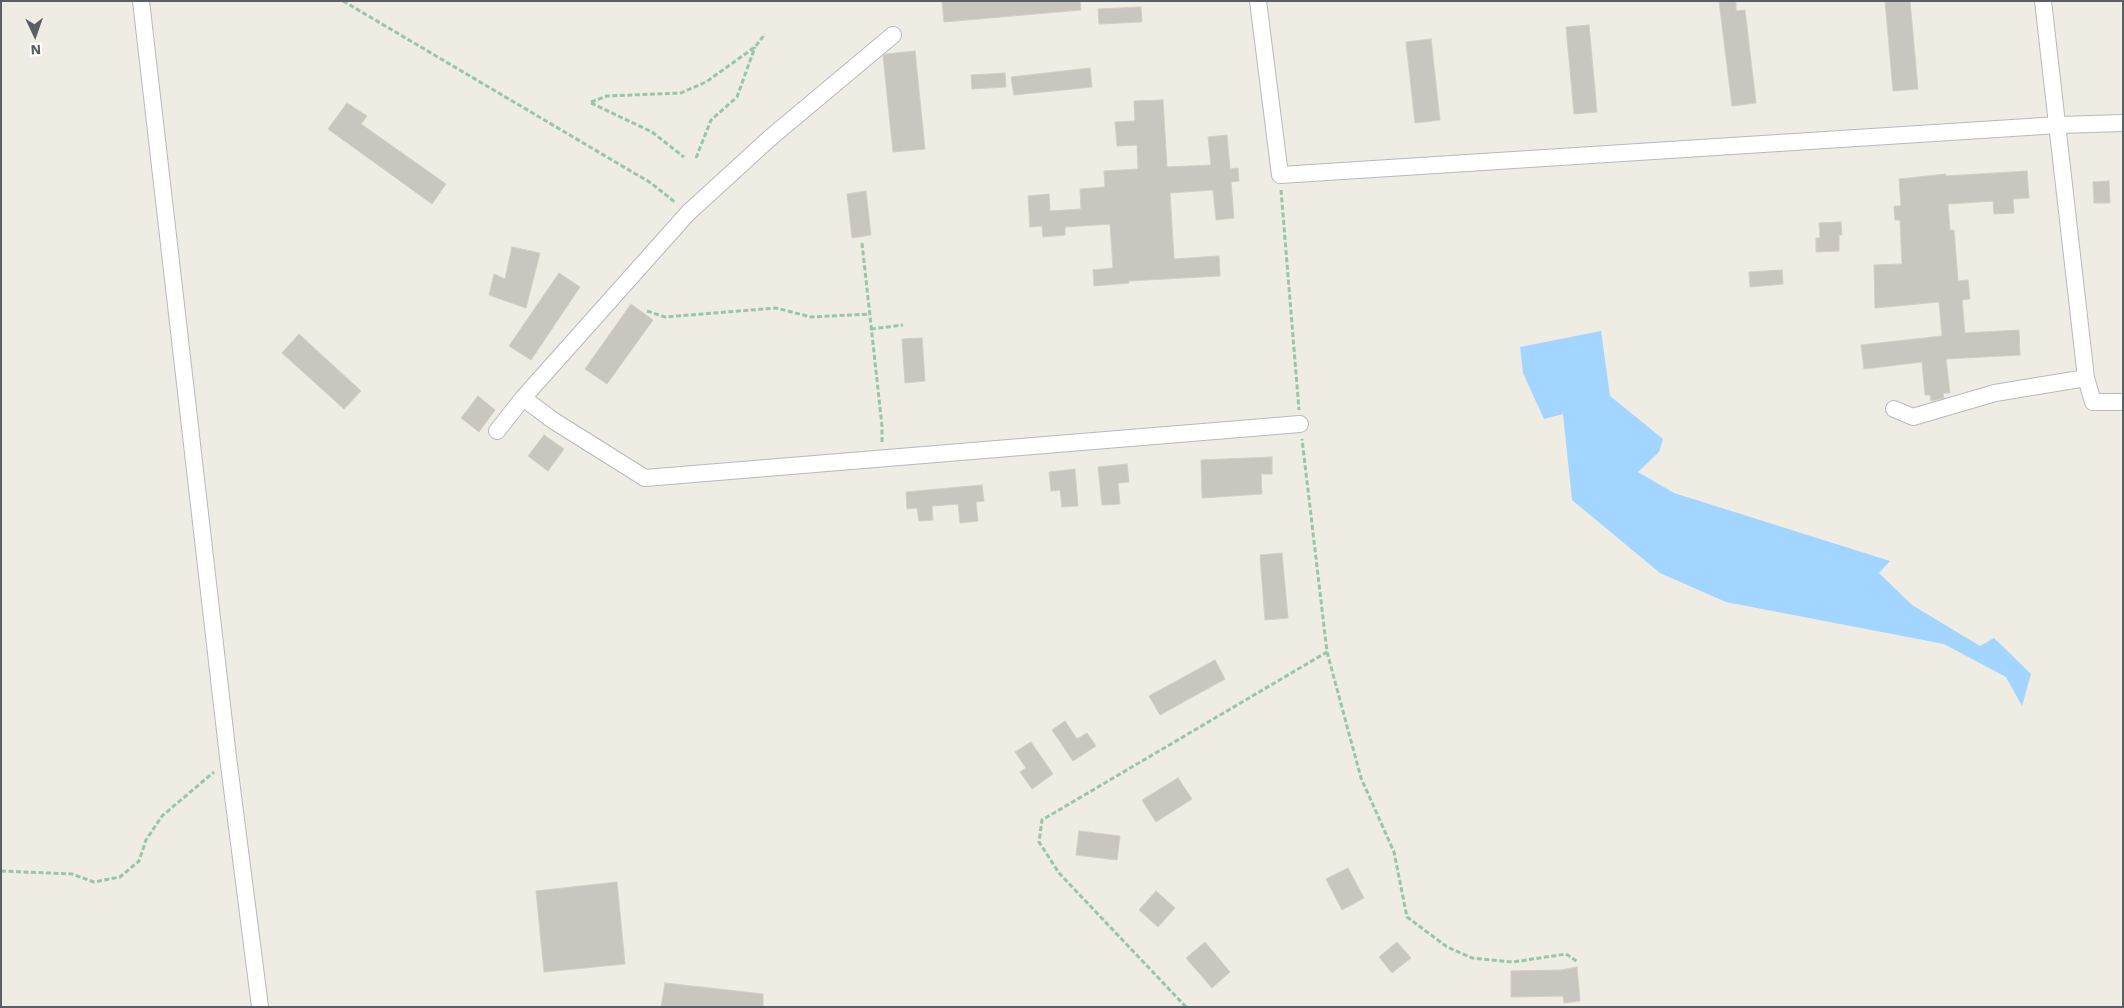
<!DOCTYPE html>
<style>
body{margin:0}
#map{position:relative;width:2124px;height:1008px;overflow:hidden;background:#eeece3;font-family:"Work Sans",sans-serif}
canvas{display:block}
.frame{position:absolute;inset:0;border:2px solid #5b5f64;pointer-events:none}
.north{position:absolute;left:10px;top:10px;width:50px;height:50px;-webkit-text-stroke:4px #fff;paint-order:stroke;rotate:177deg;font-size:14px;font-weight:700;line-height:20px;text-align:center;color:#5b5f64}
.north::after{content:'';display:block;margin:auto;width:18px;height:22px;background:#5b5f64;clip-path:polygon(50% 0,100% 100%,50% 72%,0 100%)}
</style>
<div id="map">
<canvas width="2124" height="1008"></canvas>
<div class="frame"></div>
<div class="north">N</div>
</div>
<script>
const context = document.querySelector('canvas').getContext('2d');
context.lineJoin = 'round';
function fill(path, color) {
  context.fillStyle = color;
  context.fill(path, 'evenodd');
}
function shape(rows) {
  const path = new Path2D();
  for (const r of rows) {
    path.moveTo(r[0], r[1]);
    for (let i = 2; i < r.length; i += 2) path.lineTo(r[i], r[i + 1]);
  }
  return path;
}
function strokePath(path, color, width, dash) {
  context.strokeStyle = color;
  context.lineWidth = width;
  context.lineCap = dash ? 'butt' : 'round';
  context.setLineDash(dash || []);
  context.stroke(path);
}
const water = shape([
 [1601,331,1610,396,1663,439,1659,452,1638,472,1674,493,1890,561,1879,573,1912,605,1980,646,1994,638,2031,674,2022,706,2006,677,1944,644,1726,602,1660,573,1572,500,1563,414,1544,419,1523,373,1520,347]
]);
const building = shape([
 [942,1,1080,1,1081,10,944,22,942,1],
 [1719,1,1736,1,1736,11,1745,10,1756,103,1732,106,1719,1],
 [1885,1,1910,1,1918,89,1893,91,1885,1],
 [1141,7,1142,22,1099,24,1098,9,1141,7],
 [1589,25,1597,112,1574,114,1566,27,1589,25],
 [1431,39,1440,120,1415,123,1406,42,1431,39],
 [915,51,925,149,893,152,883,56,886,54,915,51],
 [1090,68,1092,87,1014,95,1011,77,1090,68],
 [1005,73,1006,87,972,89,971,75,1005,73],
 [1163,100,1167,167,1211,165,1208,137,1227,135,1230,169,1238,168,1239,181,1231,182,1234,218,1216,220,1213,190,1170,193,1174,259,1219,256,1220,276,1128,281,1129,283,1094,286,1093,270,1113,268,1110,224,1065,227,1065,235,1043,237,1042,226,1030,227,1028,196,1049,194,1050,211,1081,209,1080,189,1105,187,1104,171,1138,169,1137,145,1117,146,1115,122,1135,121,1134,101,1163,100],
 [347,103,367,116,361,124,446,184,432,204,328,129,347,103],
 [2027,171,2029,198,2013,199,2014,213,1994,214,1993,201,1948,204,1950,230,1954,230,1958,281,1968,280,1970,299,1962,300,1965,333,2019,330,2020,355,1946,359,1950,393,1943,393,1944,398,1931,401,1930,395,1925,395,1922,362,1864,369,1861,345,1942,336,1939,302,1875,308,1874,265,1902,264,1900,220,1895,220,1894,206,1901,206,1899,179,1946,174,1946,176,2027,171],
 [2109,181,2110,203,2094,203,2093,182,2109,181],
 [866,191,871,235,852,238,847,194,866,191],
 [1841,222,1842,235,1839,235,1839,251,1816,252,1816,238,1820,238,1819,223,1841,222],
 [512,247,540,253,526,308,489,295,494,274,505,279,512,247],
 [1782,270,1783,284,1750,287,1749,272,1782,270],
 [559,273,580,287,531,360,509,346,559,273],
 [631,304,653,320,607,384,585,369,631,304],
 [299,334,361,391,344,409,282,353,299,334],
 [922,338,925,381,905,383,902,339,922,338],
 [478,396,495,410,479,432,461,418,478,396],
 [544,435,564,449,548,471,528,456,544,435],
 [1272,457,1272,474,1261,474,1262,494,1202,498,1201,460,1272,457],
 [1127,464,1129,482,1118,483,1120,504,1102,505,1098,467,1127,464],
 [1075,469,1078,506,1062,507,1060,490,1051,491,1049,472,1075,469],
 [982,485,984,501,976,502,978,521,960,523,958,504,932,506,933,520,919,521,917,508,907,509,906,492,982,485],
 [1282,553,1288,618,1265,620,1260,555,1282,553],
 [1215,660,1225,679,1160,715,1149,696,1215,660],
 [1065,721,1077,739,1087,733,1096,746,1073,761,1052,730,1065,721],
 [1031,742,1053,774,1032,789,1020,772,1026,768,1015,752,1031,742],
 [1178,778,1192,799,1156,822,1142,800,1178,778],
 [1079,831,1120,836,1117,860,1076,855,1079,831],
 [1348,868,1364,898,1342,910,1326,879,1348,868],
 [617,882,625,964,544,972,536,891,617,882],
 [1156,891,1175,908,1158,927,1139,910,1156,891],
 [1205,942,1230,972,1212,988,1186,958,1205,942],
 [1397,942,1411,958,1392,973,1379,957,1397,942],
 [1577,967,1580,1001,1564,1003,1563,996,1511,997,1511,971,1561,970,1577,967],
 [665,983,763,994,763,1007,661,1007,665,983]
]);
const path = shape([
 [343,1,651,183,676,203],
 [591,102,607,96,681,93,706,82,755,47,765,34],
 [591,103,652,132,684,157],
 [696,158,711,120,737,97,755,47],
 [1281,190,1299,410],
 [862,243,882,426,882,443],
 [647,311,665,317,776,308,811,317,870,314],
 [871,329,903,325],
 [1327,652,1361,778,1394,852,1407,917,1447,947,1472,958,1513,962,1566,954,1578,962],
 [1,871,72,874,94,882,120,877,139,861,146,840,162,816,214,772],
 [1186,1007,1059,873,1039,842,1042,820,1327,652,1302,439]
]);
const minor = shape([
 [141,1,228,757,260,1007],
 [1258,1,1280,175,2059,125,2123,123],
 [2043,1,2086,378,2093,402,2123,402],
 [523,398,554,421,645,478,1300,424],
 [1894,409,1913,417,1995,393,2086,378],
 [497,431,523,398,688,213,770,138,893,35]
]);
fill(water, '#a2d5ff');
fill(building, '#c9c6c0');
strokePath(building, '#d3cec1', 1);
strokePath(minor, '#b6b9be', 18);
strokePath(path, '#98c7a6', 3, [5, 2.5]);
strokePath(minor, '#fff', 16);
</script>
